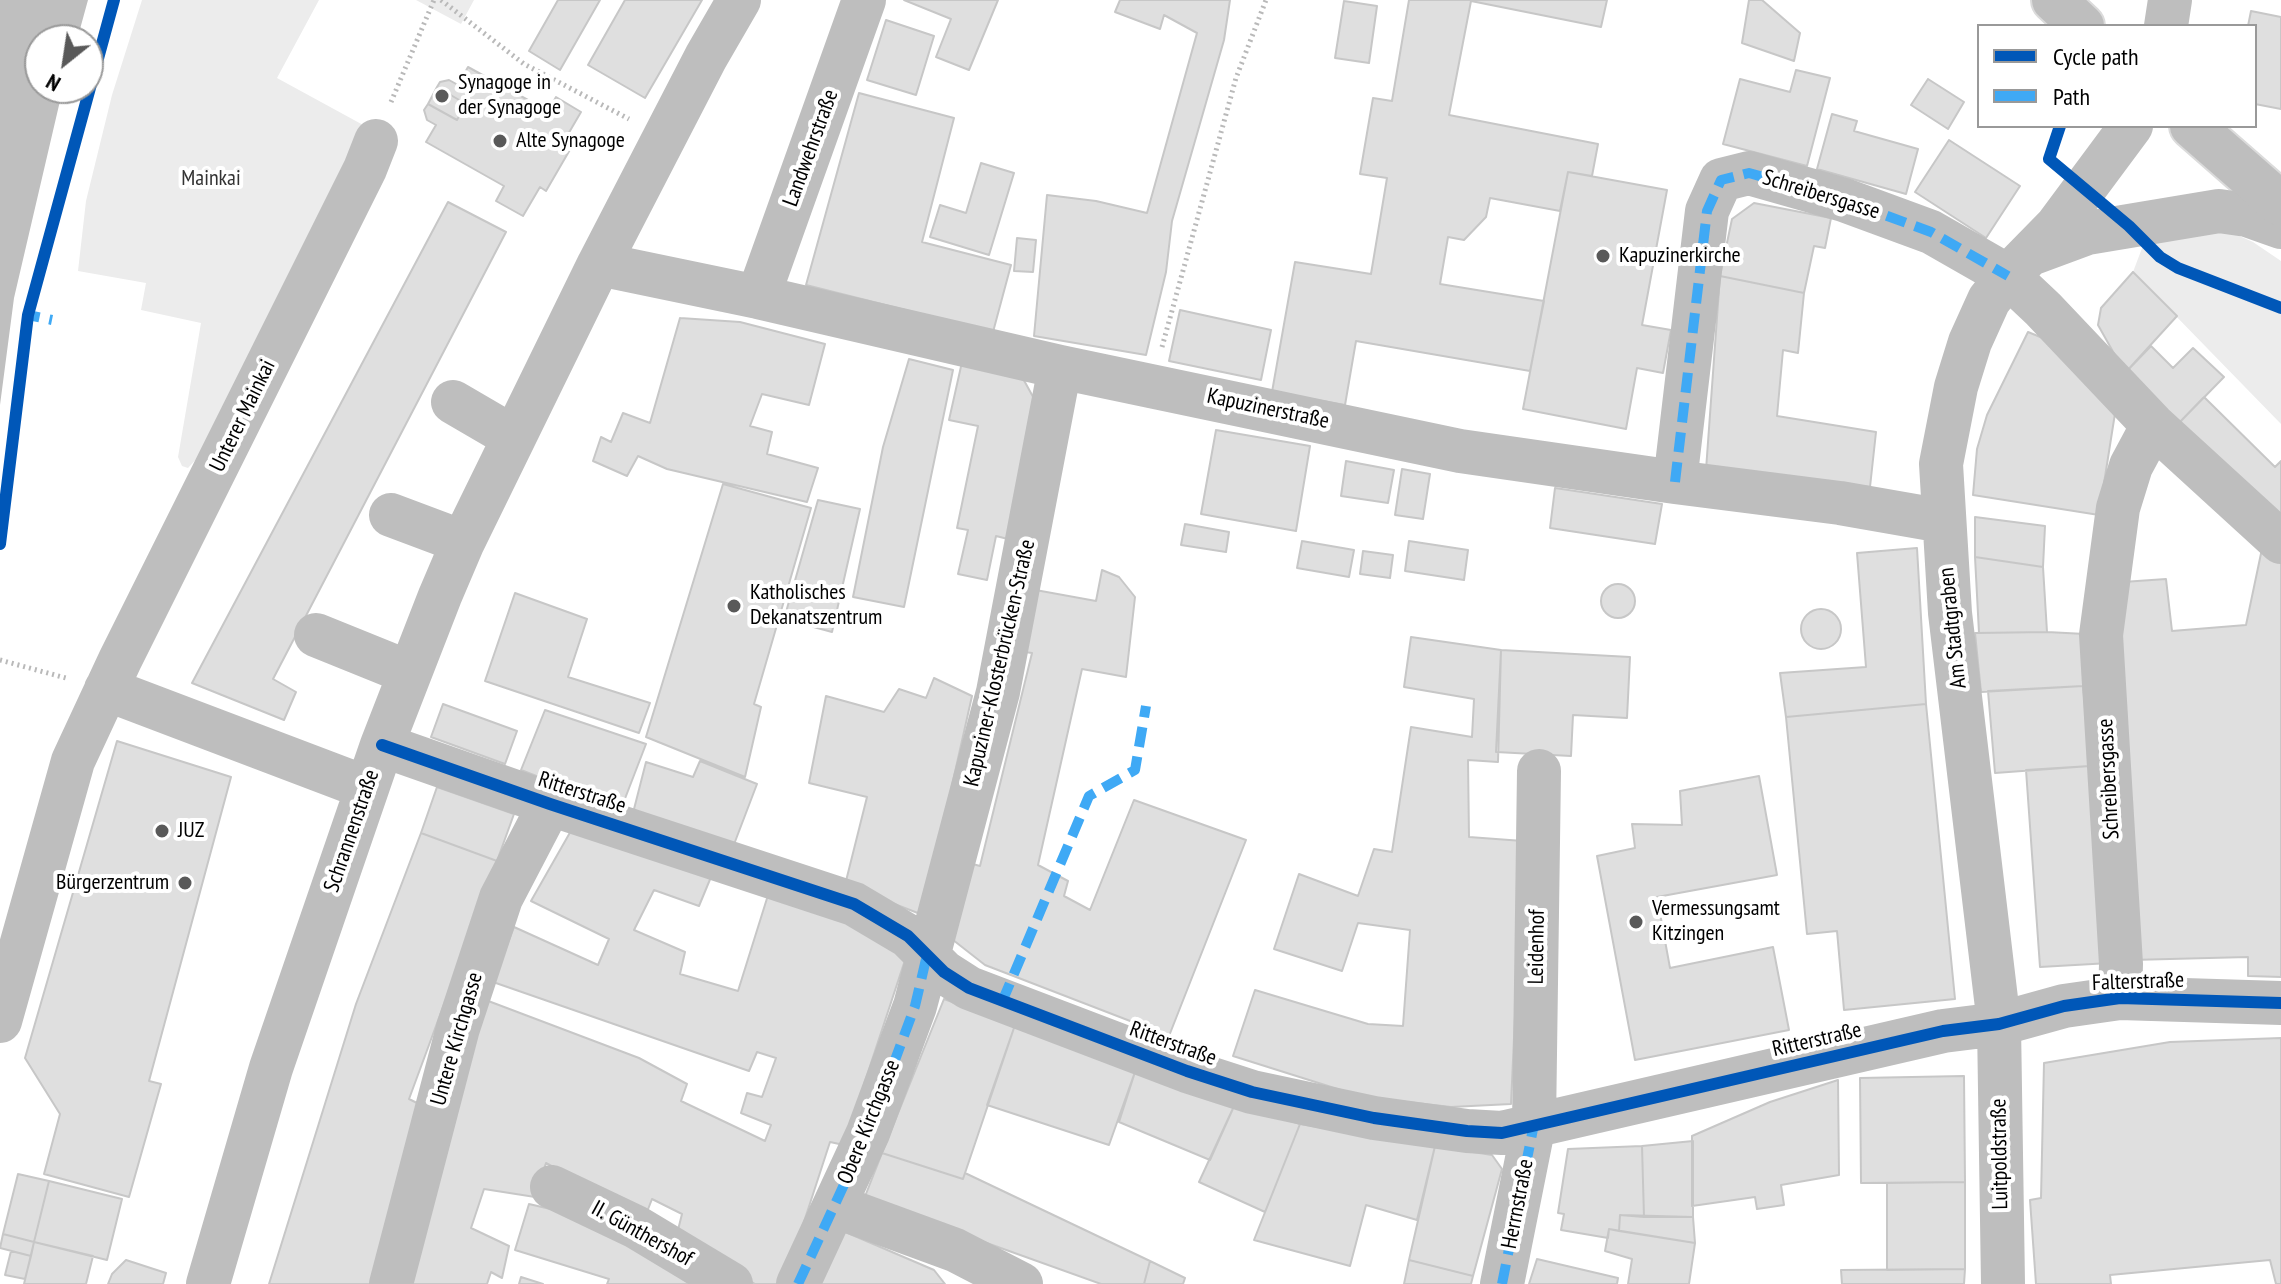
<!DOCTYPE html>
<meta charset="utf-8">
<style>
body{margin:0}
#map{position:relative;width:2281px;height:1284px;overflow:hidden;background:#fff;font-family:"PT Sans Narrow",sans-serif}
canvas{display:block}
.legend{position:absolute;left:1977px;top:24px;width:280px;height:104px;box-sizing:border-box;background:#fff;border:2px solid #999;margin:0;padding:10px 14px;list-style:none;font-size:24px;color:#000}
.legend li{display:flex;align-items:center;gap:16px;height:40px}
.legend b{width:40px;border:2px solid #999}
.north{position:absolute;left:24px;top:24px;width:80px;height:80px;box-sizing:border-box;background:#fff;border:2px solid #999;border-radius:50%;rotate:210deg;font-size:22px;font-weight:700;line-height:32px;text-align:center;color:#000}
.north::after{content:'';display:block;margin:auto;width:28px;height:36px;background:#595959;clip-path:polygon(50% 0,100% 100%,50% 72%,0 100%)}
</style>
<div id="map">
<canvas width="2281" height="1284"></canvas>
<ul class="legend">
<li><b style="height:10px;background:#0057b8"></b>Cycle path</li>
<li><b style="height:10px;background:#3fa9f5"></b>Path</li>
</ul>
<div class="north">N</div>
</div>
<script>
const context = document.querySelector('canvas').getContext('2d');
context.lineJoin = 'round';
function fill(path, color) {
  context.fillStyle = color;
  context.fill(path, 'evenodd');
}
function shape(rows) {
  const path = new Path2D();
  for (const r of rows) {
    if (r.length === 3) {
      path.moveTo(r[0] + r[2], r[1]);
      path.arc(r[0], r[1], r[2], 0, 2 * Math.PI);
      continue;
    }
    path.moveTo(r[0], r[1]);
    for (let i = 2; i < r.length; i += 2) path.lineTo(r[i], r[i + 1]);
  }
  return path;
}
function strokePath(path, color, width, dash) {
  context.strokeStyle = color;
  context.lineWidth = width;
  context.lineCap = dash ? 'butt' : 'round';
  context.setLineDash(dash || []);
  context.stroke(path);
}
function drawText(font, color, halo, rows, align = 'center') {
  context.font = font + ' "PT Sans Narrow",sans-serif';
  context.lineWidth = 8;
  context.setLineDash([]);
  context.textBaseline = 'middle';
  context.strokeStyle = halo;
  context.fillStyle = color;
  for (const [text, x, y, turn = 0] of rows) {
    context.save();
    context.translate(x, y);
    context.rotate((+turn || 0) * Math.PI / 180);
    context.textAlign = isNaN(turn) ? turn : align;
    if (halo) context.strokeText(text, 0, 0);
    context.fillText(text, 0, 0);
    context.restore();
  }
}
const green = shape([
 [142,0,319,0,277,78,365,126,202,453,188,468,182,466,178,457,201,323,141,310,146,283,78,271,86,201,112,95],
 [416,0,474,0,461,24],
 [2226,230,2253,242,2281,261,2281,424,2133,272,2147,235]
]);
const water = shape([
 [0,0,88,0,77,40,40,40,40,88,63,88,14,298,0,405]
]);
const building = shape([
 [558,0,600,0,560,70,529,51,558,0],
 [625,0,702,0,645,98,588,65,625,0],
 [904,0,998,0,969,70,936,57,951,19,904,0],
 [1120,0,1230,0,1224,40,1172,221,1166,272,1146,355,1034,336,1047,195,1096,201,1147,213,1197,33,1164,15,1160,29,1115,12,1120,0],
 [1409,0,1607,0,1601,27,1471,1,1449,115,1598,144,1592,176,1568,172,1560,211,1490,198,1486,217,1464,240,1448,237,1440,284,1544,301,1530,371,1356,341,1345,405,1272,392,1295,262,1371,274,1387,178,1360,174,1373,98,1392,101,1409,0],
 [1749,0,1762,0,1800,33,1794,61,1742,43,1749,0],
 [1344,1,1377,6,1369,63,1335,58,1344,1],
 [2251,11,2281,17,2281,109,2255,104,2255,26,2248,26,2251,11],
 [886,20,934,36,916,95,867,80,886,20],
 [468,67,548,111,556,97,581,112,567,136,575,141,546,191,540,187,523,216,496,201,504,186,426,142,436,125,427,120,424,110,428,104,457,120,466,104,437,87,440,82,449,80,458,85,468,67],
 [1796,70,1830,78,1807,166,1723,144,1740,79,1790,92,1796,70],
 [1928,79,1964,102,1948,129,1911,105,1928,79],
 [437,87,466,104,457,120,428,104,437,87],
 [859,93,954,118,922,242,1011,265,993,332,806,285,859,93],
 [1832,114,1857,121,1854,131,1918,149,1906,194,1817,169,1832,114],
 [1949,140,2020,186,1986,238,1915,192,1949,140],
 [981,163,1014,173,989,255,930,237,940,205,966,213,981,163],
 [1568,172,1667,190,1642,325,1671,330,1663,373,1637,368,1626,429,1523,409,1568,172],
 [448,202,506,232,273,679,296,692,284,720,192,683,448,202],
 [1754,203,1831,218,1825,248,1814,246,1804,293,1720,276,1732,219,1754,203],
 [1017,238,1036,240,1033,272,1014,271,1017,238],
 [2133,272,2177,316,2125,373,2098,325,2101,308,2133,272],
 [1720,276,1804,293,1798,353,1783,350,1777,416,1876,432,1870,487,1706,470,1720,276],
 [1180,310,1271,330,1261,380,1169,361,1180,310],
 [680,318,740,322,825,344,809,405,762,394,750,426,772,432,767,454,818,468,807,502,667,469,638,456,627,476,593,461,601,437,611,442,623,413,650,423,680,318],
 [2028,332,2060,345,2116,407,2099,515,1973,495,1977,449,1987,415,2028,332],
 [2151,346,2173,368,2193,348,2224,377,2177,425,2125,373,2151,346],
 [909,359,953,370,904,607,853,597,883,447,909,359],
 [962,362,1021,375,1037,404,1008,539,996,536,987,580,958,574,968,530,957,528,978,426,949,420,962,362],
 [2204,397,2275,467,2281,461,2281,527,2177,425,2204,397],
 [1216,430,1310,446,1296,531,1201,514,1216,430],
 [1346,461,1394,470,1388,503,1341,496,1346,461],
 [1402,469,1430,474,1423,519,1395,515,1402,469],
 [723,484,811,508,754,704,761,707,745,777,646,737,723,484],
 [1555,488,1662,504,1655,544,1550,528,1555,488],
 [818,500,860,509,832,632,784,619,818,500],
 [1975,517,2045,526,2043,567,1975,557,1975,517],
 [1185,524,1229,532,1226,552,1181,545,1185,524],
 [1302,541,1354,550,1349,577,1297,568,1302,541],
 [1409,541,1468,550,1464,580,1405,571,1409,541],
 [2263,544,2281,560,2281,977,2248,976,2248,957,2131,960,2117,681,2123,582,2166,579,2172,631,2246,625,2263,544],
 [1917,548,1926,704,1786,717,1780,673,1866,667,1857,553,1917,548],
 [1363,551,1393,555,1390,578,1360,574,1363,551],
 [1975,557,2043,567,2047,632,1979,633,1975,557],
 [1102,570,1119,577,1135,597,1126,677,1082,669,1038,865,1068,881,1064,896,1090,910,1134,800,1246,840,1169,1036,985,965,948,936,969,863,980,866,1032,653,1018,651,1030,589,1096,601,1102,570],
 [1618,601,17],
 [515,593,587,619,568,677,650,703,639,733,485,681,515,593],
 [1821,629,20],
 [2047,632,2085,634,2083,686,1981,692,1975,633,2047,632],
 [1411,637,1501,650,1498,762,1468,760,1469,837,1523,841,1511,1104,1451,1107,1363,1097,1233,1056,1255,990,1368,1024,1403,1026,1410,930,1358,923,1342,971,1274,949,1299,874,1358,896,1374,849,1392,852,1411,727,1472,737,1474,699,1404,687,1411,637],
 [1501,650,1630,657,1627,718,1573,715,1571,756,1496,752,1501,650],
 [934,678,972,696,923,915,845,885,867,797,809,783,826,696,884,712,899,689,926,698,934,678],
 [2083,686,2090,766,1995,773,1988,691,2083,686],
 [443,704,517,731,505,764,431,737,443,704],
 [1926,704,1955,999,1844,1010,1837,931,1807,934,1786,717,1926,704],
 [545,710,646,744,621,809,521,770,545,710],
 [117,741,231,777,149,1081,161,1084,129,1197,44,1174,60,1114,25,1058,117,741],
 [700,761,757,784,733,847,633,813,646,762,693,777,700,761],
 [2090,766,2110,963,2040,967,2026,770,2090,766],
 [1759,776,1777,875,1657,897,1670,968,1773,947,1789,1030,1635,1060,1597,856,1635,848,1632,824,1682,825,1680,791,1759,776],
 [437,787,514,814,497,861,421,833,437,787],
 [572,829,711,877,699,906,654,890,634,930,685,952,680,974,738,991,769,892,845,915,908,951,844,1145,830,1142,786,1277,781,1284,755,1284,677,1234,682,1214,652,1199,645,1217,546,1163,535,1197,484,1189,471,1228,509,1246,502,1278,491,1272,487,1284,400,1284,483,999,639,1058,687,1084,681,1101,765,1141,771,1125,741,1113,747,1093,762,1097,776,1058,757,1052,749,1071,493,982,514,927,598,965,609,939,531,901,572,829],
 [421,833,497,861,409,1099,425,1107,379,1284,269,1284,356,1004,421,833],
 [944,999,1015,1025,963,1179,882,1153,944,999],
 [1015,1025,1136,1069,1109,1145,987,1105,1015,1025],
 [2281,1038,2281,1284,2276,1284,2270,1260,2110,1275,2111,1284,2036,1284,2030,1200,2041,1198,2044,1063,2170,1042,2281,1038],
 [1136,1069,1235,1104,1210,1160,1119,1122,1136,1069],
 [1964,1076,1965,1182,1861,1183,1860,1078,1964,1076],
 [1838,1080,1839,1175,1781,1185,1784,1205,1757,1209,1755,1197,1692,1206,1692,1136,1770,1102,1838,1080],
 [1235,1104,1300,1124,1265,1212,1199,1182,1235,1104],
 [1300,1124,1435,1146,1417,1220,1366,1205,1350,1266,1254,1240,1300,1124],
 [1693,1141,1693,1217,1644,1217,1642,1146,1693,1141],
 [1435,1146,1492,1155,1502,1169,1473,1276,1409,1260,1435,1146],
 [1642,1146,1644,1217,1620,1215,1619,1231,1609,1229,1608,1238,1561,1230,1564,1214,1558,1213,1568,1149,1642,1146],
 [882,1153,963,1179,965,1173,1150,1261,1144,1284,1101,1284,864,1199,882,1153],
 [18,1174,49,1181,34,1242,3,1234,18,1174],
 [49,1181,122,1199,107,1260,34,1242,49,1181],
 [1965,1182,1965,1269,1887,1270,1887,1183,1965,1182],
 [529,1204,598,1220,690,1284,607,1284,609,1279,515,1250,529,1204],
 [1620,1215,1693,1217,1695,1243,1619,1231,1620,1215],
 [1609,1229,1695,1243,1689,1284,1628,1284,1632,1259,1605,1251,1609,1229],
 [843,1231,934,1270,945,1284,819,1284,843,1231],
 [3,1234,34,1242,31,1256,0,1248,3,1234],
 [34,1242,93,1256,86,1284,24,1284,34,1242],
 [11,1251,31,1256,25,1279,5,1275,11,1251],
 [1537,1259,1618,1278,1617,1284,1529,1284,1537,1259],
 [126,1260,166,1273,163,1284,108,1284,112,1274,126,1260],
 [1409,1260,1473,1276,1471,1284,1404,1284,1409,1260],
 [1150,1261,1185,1278,1183,1284,1144,1284,1150,1261],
 [1965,1269,1964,1284,1842,1284,1841,1270,1965,1269],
 [521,1277,543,1284,519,1284,521,1277]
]);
const path = shape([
 [441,0,524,64,629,119],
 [391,102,434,0],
 [1162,347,1236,78,1266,0],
 [0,544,28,315],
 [0,660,66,678]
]);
const minor = shape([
 [2166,26,2170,0],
 [2033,253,2087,233,2219,211,2247,215,2281,227],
 [599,264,758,297,1060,367,1460,451,1675,482,1840,503,1943,521],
 [758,297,864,0],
 [453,402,513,437],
 [1675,482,1707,211,1721,180,1749,173,1844,200,1931,232,2008,276,2043,309,2153,425,2281,542],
 [391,515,463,542],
 [316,635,410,673],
 [106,689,367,788],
 [382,745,550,804,854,904,908,936,944,972,969,988,1187,1071,1252,1092,1374,1118,1467,1131,1502,1133,1943,1031,1999,1024,2064,1006,2120,998,2281,1003],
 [2120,998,2121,964,2101,635,2118,508,2131,466,2153,425],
 [0,1021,73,761,120,660,365,169,376,141],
 [552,1187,636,1227,731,1284],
 [835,1206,955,1250,1021,1284],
 [208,1284,271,1068,382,745,440,596,463,542,599,264,706,57,739,0],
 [391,1284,458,1028,501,898,550,804],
 [798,1284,868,1133,915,1006,998,692,1060,367],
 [1502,1284,1534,1124,1539,771],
 [2003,1284,1999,1024,1950,613,1941,464,1956,387,1970,342,1989,300,2008,276,2056,227,2131,126]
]);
const major = shape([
 [2054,0,2082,26],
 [2192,126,2281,204]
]);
const quiet = shape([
 [30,307,28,315,52,320],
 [1675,482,1707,211,1721,180,1749,173,1844,200,1931,232,2008,276],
 [1002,1002,1089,796,1135,770,1146,706],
 [798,1284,868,1133,915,1006,927,955],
 [1502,1284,1534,1124]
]);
const cycleway = shape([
 [2060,126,2049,159,2129,226,2160,257,2178,268,2281,308],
 [0,544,28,315,114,0],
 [382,745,550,804,854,904,908,936,944,972,969,988,1187,1071,1252,1092,1374,1118,1467,1131,1502,1133,1943,1031,1999,1024,2064,1006,2120,998,2281,1003]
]);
const markers = [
 [442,96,8,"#595959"],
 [500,141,8,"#595959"],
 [1603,256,8,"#595959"],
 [734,606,8,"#595959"],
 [162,831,8,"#595959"],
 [185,883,8,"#595959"],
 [1636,922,8,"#595959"]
];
const poiNames = [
 ["Synagoge in",458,83],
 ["der Synagoge",458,108],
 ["Alte Synagoge",516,141],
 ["Kapuzinerkirche",1619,256],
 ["Katholisches",750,593],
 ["Dekanatszentrum",750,618],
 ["JUZ",178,831],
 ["Bürgerzentrum",169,883,"right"],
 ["Vermessungsamt",1652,909],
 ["Kitzingen",1652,934]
];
const streetNames = [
 ["Landwehrstraße",811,148,-70],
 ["Schreibersgasse",1821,195,17],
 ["Kapuzinerstraße",1268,409,12],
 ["Unterer Mainkai",243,416,-64],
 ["Am Stadtgraben",1953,628,-96],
 ["Kapuziner-Klosterbrücken-Straße",1000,663,-77],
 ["Schreibersgasse",2109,779,-93],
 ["Ritterstraße",582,793,18],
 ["Schrannenstraße",352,831,-71],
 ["Leidenhof",1537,947,-89],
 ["Falterstraße",2138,982,-2],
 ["Untere Kirchgasse",457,1039,-74],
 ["Ritterstraße",1817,1040,-13],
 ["Ritterstraße",1173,1044,20],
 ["Obere Kirchgasse",869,1122,-68],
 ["Luitpoldstraße",2000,1154,-91],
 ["Herrnstraße",1518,1204,-79],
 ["II. Günthershof",642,1234,29]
];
const parkNames = [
 ["Mainkai",211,179]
];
fill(green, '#ececec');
fill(water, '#bfbfbf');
fill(building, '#dfdfdf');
strokePath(building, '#c7c7c7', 2);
strokePath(major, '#dbdbdb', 48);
strokePath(path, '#b9b9b9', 5, [2, 4]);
strokePath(minor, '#bebebe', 44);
strokePath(major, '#bebebe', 44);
strokePath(quiet, '#3fa9f5', 10, [20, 10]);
strokePath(cycleway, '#0057b8', 12);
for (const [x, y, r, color] of markers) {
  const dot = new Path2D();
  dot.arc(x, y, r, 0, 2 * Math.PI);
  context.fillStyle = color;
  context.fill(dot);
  strokePath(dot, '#fff', 3);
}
drawText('22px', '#000', '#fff', poiNames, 'left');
drawText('22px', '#000', '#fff', streetNames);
drawText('22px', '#333', '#fff', parkNames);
</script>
